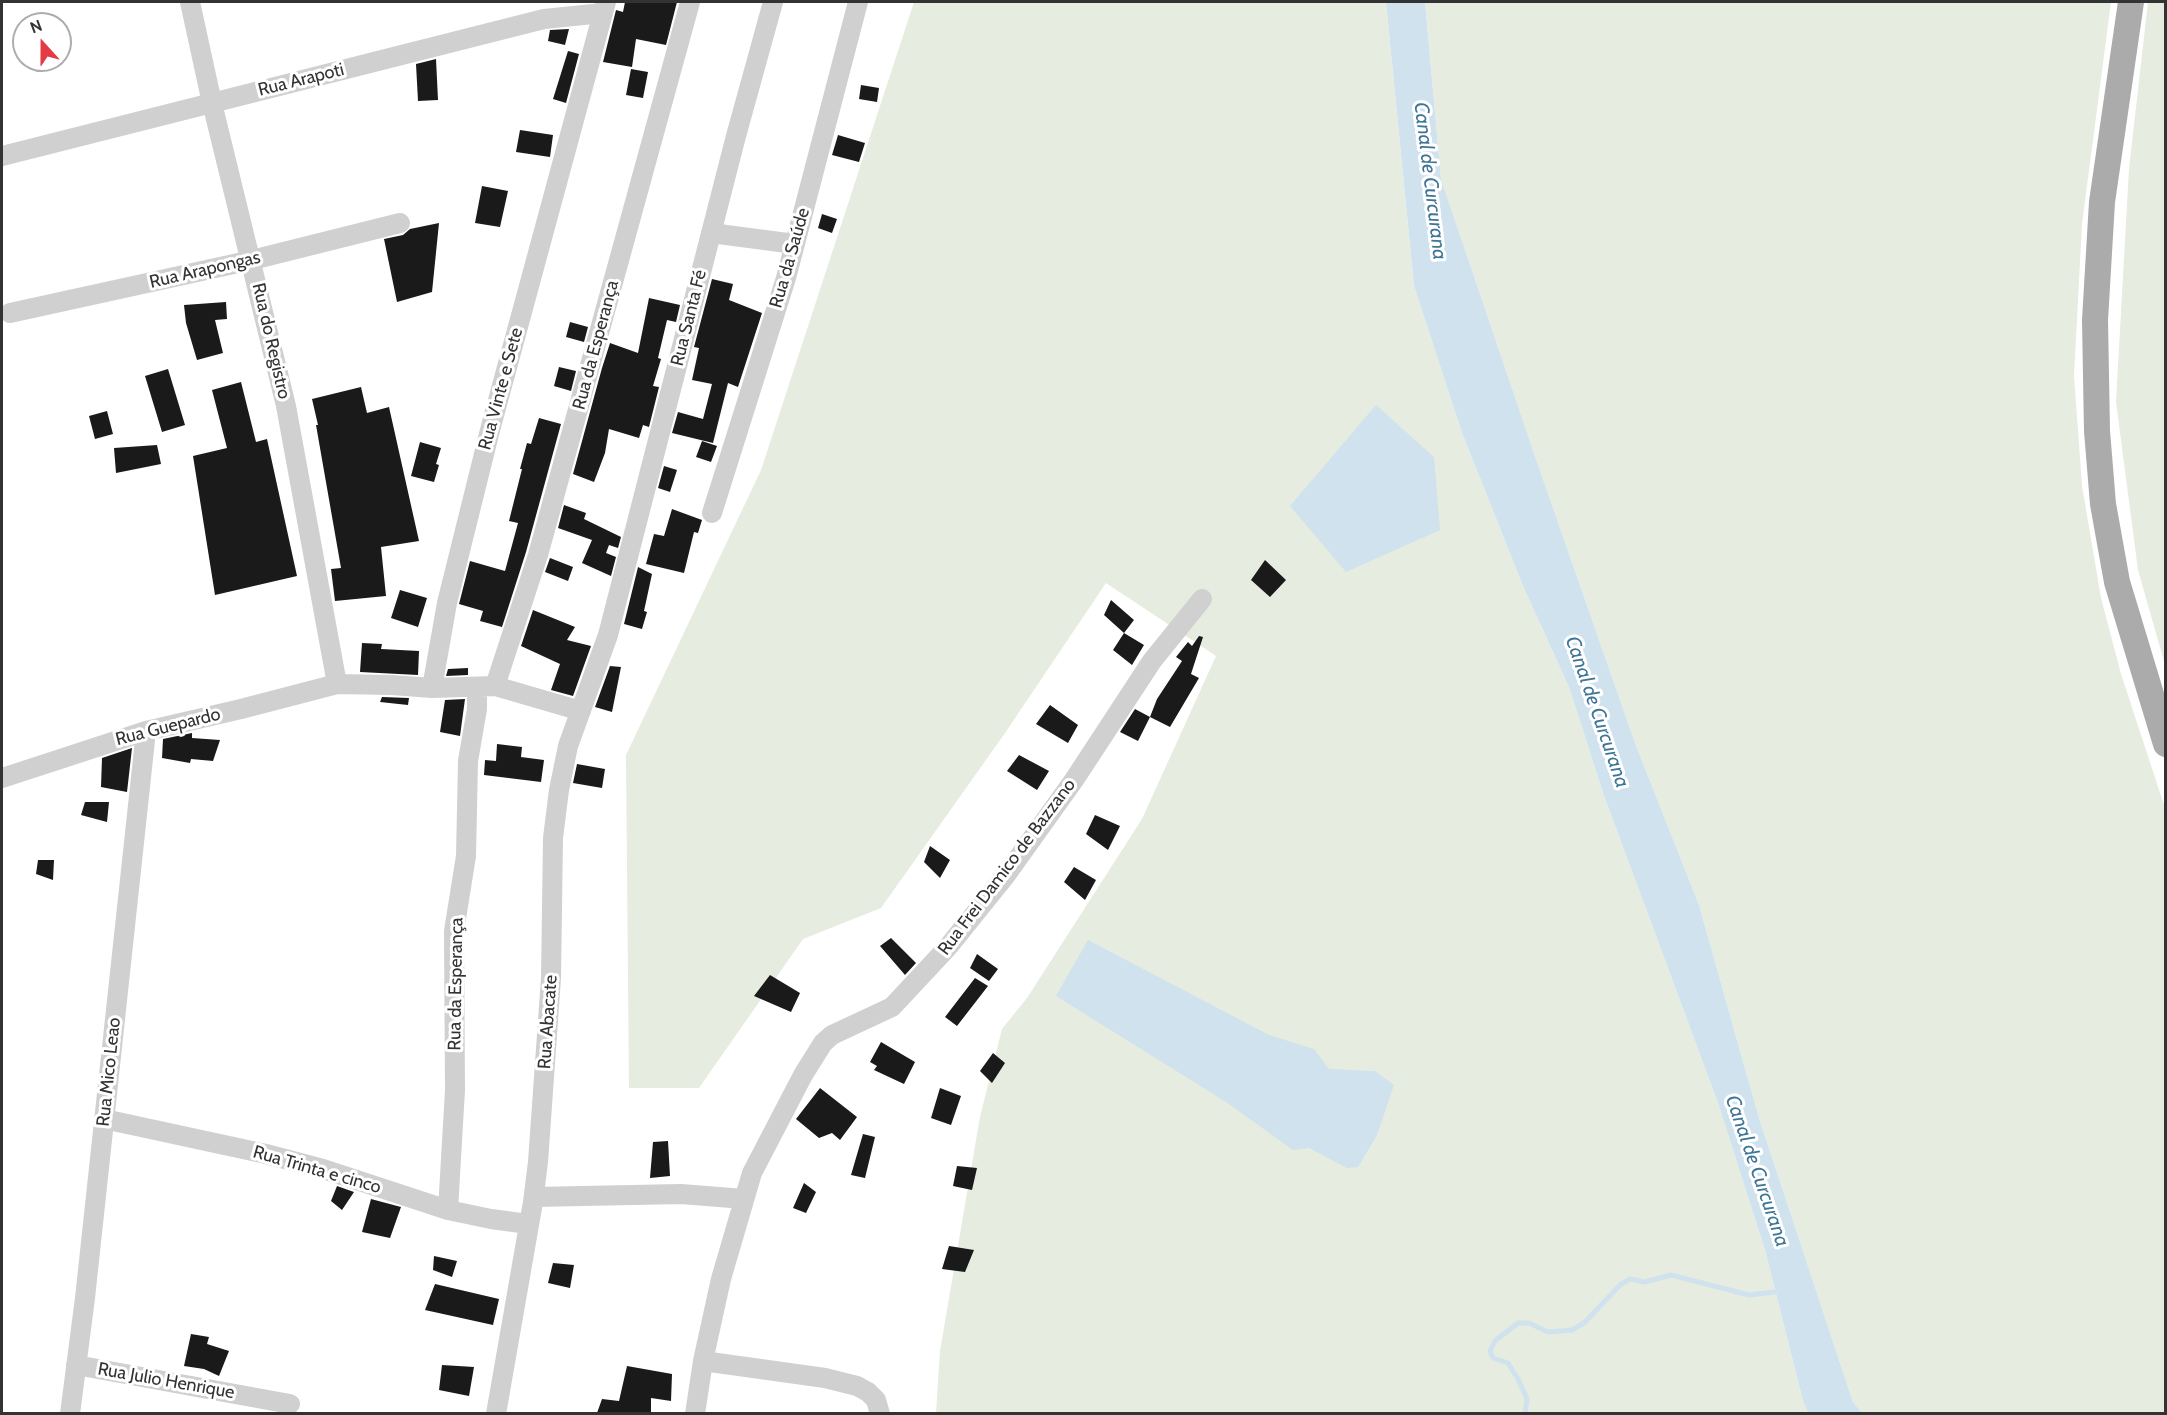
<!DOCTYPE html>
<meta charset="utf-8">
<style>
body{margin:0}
#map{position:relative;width:2167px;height:1415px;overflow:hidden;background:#fff;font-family:Cabin,sans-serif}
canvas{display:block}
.frame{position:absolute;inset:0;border:3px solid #333;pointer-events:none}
.north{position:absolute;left:12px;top:12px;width:60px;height:60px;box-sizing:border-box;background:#fff;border:2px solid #adadad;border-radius:50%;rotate:339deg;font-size:16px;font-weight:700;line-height:24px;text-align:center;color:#333}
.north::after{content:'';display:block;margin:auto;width:21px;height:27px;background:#e63946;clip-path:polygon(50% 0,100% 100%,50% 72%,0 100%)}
</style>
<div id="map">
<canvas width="2167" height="1415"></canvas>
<div class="frame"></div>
<div class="north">N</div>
</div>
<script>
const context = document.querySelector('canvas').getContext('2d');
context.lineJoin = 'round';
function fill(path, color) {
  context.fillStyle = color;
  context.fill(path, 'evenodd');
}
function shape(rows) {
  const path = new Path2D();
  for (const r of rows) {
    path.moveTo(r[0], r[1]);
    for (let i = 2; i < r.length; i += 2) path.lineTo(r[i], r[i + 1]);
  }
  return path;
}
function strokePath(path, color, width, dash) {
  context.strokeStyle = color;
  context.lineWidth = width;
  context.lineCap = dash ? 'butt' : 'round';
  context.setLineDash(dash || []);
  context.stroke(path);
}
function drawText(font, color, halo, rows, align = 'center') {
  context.font = font + ' Cabin,sans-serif';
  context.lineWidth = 6;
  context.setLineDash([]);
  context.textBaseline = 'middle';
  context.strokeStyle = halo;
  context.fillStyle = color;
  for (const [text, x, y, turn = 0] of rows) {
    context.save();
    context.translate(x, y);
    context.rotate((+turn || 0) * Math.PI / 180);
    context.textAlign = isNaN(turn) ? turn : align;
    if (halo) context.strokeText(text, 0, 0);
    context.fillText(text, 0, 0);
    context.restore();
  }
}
const green = shape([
 [914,2,1386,2,1414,286,1462,433,1523,586,1569,687,1603,793,1718,1103,1765,1250,1803,1401,1808,1413,936,1413,940,1351,980,1117,1002,1029,1027,998,1142,819,1216,656,1106,583,1005,733,881,908,803,939,699,1088,629,1088,626,755,761,470],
 [1425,2,2111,2,2082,224,2074,376,2082,486,2101,598,2121,674,2165,808,2165,1413,1862,1414,1853,1402,1759,1118,1699,905,1635,743,1536,459,1441,179],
 [2148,2,2166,2,2165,665,2138,570,2116,402,2129,169]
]);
const water = shape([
 [1386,2,1425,2,1441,179,1536,459,1635,743,1699,905,1759,1118,1853,1402,1862,1413,1808,1413,1803,1401,1765,1250,1718,1103,1603,793,1569,687,1523,586,1462,433,1414,286],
 [1376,405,1434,457,1440,530,1346,572,1290,506],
 [1088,940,1269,1035,1314,1049,1329,1069,1375,1071,1394,1085,1377,1135,1358,1167,1347,1168,1309,1148,1293,1150,1226,1102,1056,996]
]);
const stream = shape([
 [1525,1414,1527,1399,1518,1379,1508,1363,1493,1358,1490,1351,1495,1341,1518,1323,1529,1323,1548,1332,1572,1330,1584,1323,1620,1285,1630,1279,1645,1282,1671,1275,1749,1295,1782,1291]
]);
const building = shape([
 [625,2,677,2,666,45,636,39,632,67,603,62,616,10,623,12],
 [569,29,565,45,548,41,550,30],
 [568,51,579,54,566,103,553,99],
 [436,59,438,100,418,101,416,64],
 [631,69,648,72,643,98,626,95],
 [861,85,879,88,877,102,859,99],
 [520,130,553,135,550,157,516,152],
 [838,135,865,143,859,162,832,155],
 [482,186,508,191,500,227,475,223],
 [822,214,837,219,832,233,818,228],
 [439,223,432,292,397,302,384,239,403,235,410,229],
 [712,279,733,284,729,300,762,313,738,387,728,383,713,443,672,433,678,412,703,419,712,384,692,380,699,348,694,347],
 [649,298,680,305,676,322,667,320,658,358,661,359,653,386,659,387,649,427,643,425,639,438,609,429,605,453,594,482,573,474,602,368,610,343,638,353],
 [226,302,227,319,215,320,223,353,197,360,186,323,184,305],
 [570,322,588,327,584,342,566,337],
 [559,367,576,371,571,391,554,386],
 [168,369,185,425,162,432,145,376],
 [241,382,256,442,267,439,297,576,215,595,193,456,227,448,212,390],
 [361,387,367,413,389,407,419,541,381,547,386,596,335,601,331,569,341,568,316,425,318,425,312,399],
 [107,411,113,434,95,439,89,416],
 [539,418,561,424,526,552,502,627,480,621,483,611,459,604,470,561,505,571,518,523,509,521,522,469,520,469,527,443,531,444],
 [702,441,717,446,711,462,696,457],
 [420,442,441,448,436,464,439,465,434,482,411,476],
 [157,445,161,464,116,473,114,448],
 [664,466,677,470,670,492,658,488],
 [564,505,586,513,584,519,621,537,618,548,609,545,606,553,616,557,611,576,582,563,592,540,558,528],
 [672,509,702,520,698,533,694,532,684,573,646,564,654,534,664,536],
 [550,558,573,567,568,581,545,572],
 [1265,560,1286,580,1270,597,1251,580],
 [638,567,652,574,644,611,647,612,642,629,624,624],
 [400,590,427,598,418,627,391,618],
 [1111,600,1134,620,1124,633,1104,615],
 [533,610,575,627,567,640,591,646,573,696,551,690,560,664,521,646],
 [1124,633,1144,645,1132,665,1113,650],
 [1199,636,1203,637,1191,674,1199,678,1170,727,1150,717,1157,699,1182,661,1176,657,1188,642,1192,646],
 [362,643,382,644,381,649,419,651,418,675,360,672],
 [610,666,621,667,612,712,595,707],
 [468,668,468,675,446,676,448,669],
 [382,697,409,698,408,705,380,702],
 [465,699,460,736,440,732,445,700],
 [1050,705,1078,725,1068,743,1036,724],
 [1135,709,1150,717,1138,741,1120,732],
 [192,733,192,738,220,740,213,761,191,759,190,763,162,758,163,739],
 [497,744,522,747,521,757,544,760,541,782,484,775,485,760,496,761],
 [132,748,127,792,101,787,102,758],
 [1019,755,1049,771,1037,790,1007,771],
 [577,764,605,769,602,788,573,783],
 [85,802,109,802,107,822,81,815],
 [1095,815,1120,826,1108,850,1086,834],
 [930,846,950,860,940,878,924,862],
 [38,860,54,860,53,880,36,874],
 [1074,867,1096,880,1085,900,1064,882],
 [891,938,916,963,905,975,880,946],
 [977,954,998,969,989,981,970,968],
 [770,975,800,993,791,1012,754,996],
 [975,978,988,986,957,1026,945,1017],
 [881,1042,915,1062,904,1084,874,1070,877,1066,870,1062],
 [993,1053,1005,1063,992,1083,980,1071],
 [820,1088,857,1117,840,1140,832,1133,819,1138,796,1119],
 [940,1088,961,1096,951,1125,931,1118],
 [863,1134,875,1137,865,1178,851,1175],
 [668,1141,670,1176,650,1178,653,1142],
 [957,1166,977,1168,972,1190,953,1186],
 [804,1183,816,1192,806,1213,793,1208],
 [337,1186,354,1192,342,1210,331,1201],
 [371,1199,401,1207,390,1238,362,1232],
 [949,1246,974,1250,965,1272,942,1269],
 [434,1256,457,1261,452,1277,433,1270],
 [553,1263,574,1265,570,1288,548,1283],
 [435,1284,499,1299,493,1325,425,1310],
 [191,1334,209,1337,207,1344,229,1351,219,1376,204,1369,184,1366],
 [442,1365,474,1367,469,1396,439,1390],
 [627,1366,672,1374,671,1401,651,1398,651,1413,597,1413,602,1399,619,1401]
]);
const minor = shape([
 [190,2,212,103,286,406,337,684],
 [2,156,544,19,603,13],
 [711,233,795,244],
 [10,313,252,260,400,223],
 [712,513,786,278,858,2],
 [495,686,538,555,690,2],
 [432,688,447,603,490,430,606,2],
 [2,778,146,731,241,709,337,684,392,685,432,688,495,686,581,711],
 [104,1119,266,1154,323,1169,448,1210,491,1219,528,1224],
 [534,1197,681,1194,744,1199],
 [448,1210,455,1090,454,931,466,856,468,761,477,709,477,687],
 [703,1361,825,1378,857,1386,868,1392,876,1400,880,1414],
 [76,1365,290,1404],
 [70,1414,85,1298,146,731],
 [496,1414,533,1202,538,1162,551,978,553,838,559,790,568,746,608,635,736,136,773,2],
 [695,1414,703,1361,721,1279,752,1173,803,1075,823,1043,832,1035,892,1007,948,947,1006,875,1074,780,1152,661,1202,599]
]);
const major = shape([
 [2131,2,2102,202,2095,320,2097,431,2103,504,2117,582,2166,744]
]);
const streetNames = [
 ["Rua Arapoti",301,80,-14],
 ["Rua da Saúde",790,258,-74],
 ["Rua Arapongas",205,270,-13],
 ["Rua Santa Fé",689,318,-76],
 ["Rua do Registro",271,341,77],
 ["Rua da Esperança",596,345,-75],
 ["Rua Vinte e Sete",501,389,-75],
 ["Rua Guepardo",168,727,-14],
 ["Rua Frei Damico de Bazzano",1007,867,-53],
 ["Rua da Esperança",456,984,-89],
 ["Rua Abacate",548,1022,-86],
 ["Rua Mico Leao",109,1072,-84],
 ["Rua Trinta e cinco",317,1170,16],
 ["Rua Julio Henrique",166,1381,10]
];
const waterNames = [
 ["Canal de Curcurana",1430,181,83],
 ["Canal de Curcurana",1597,712,71],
 ["Canal de Curcurana",1757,1171,71]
];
fill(green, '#e6ecdf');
fill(water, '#cfe2ee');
strokePath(stream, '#cfe2ee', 5);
fill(building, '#1a1a1a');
strokePath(minor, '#d0d0d0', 20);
strokePath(major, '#ababab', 26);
drawText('18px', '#333', '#fff', streetNames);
drawText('italic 20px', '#3f7597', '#fff', waterNames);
</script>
